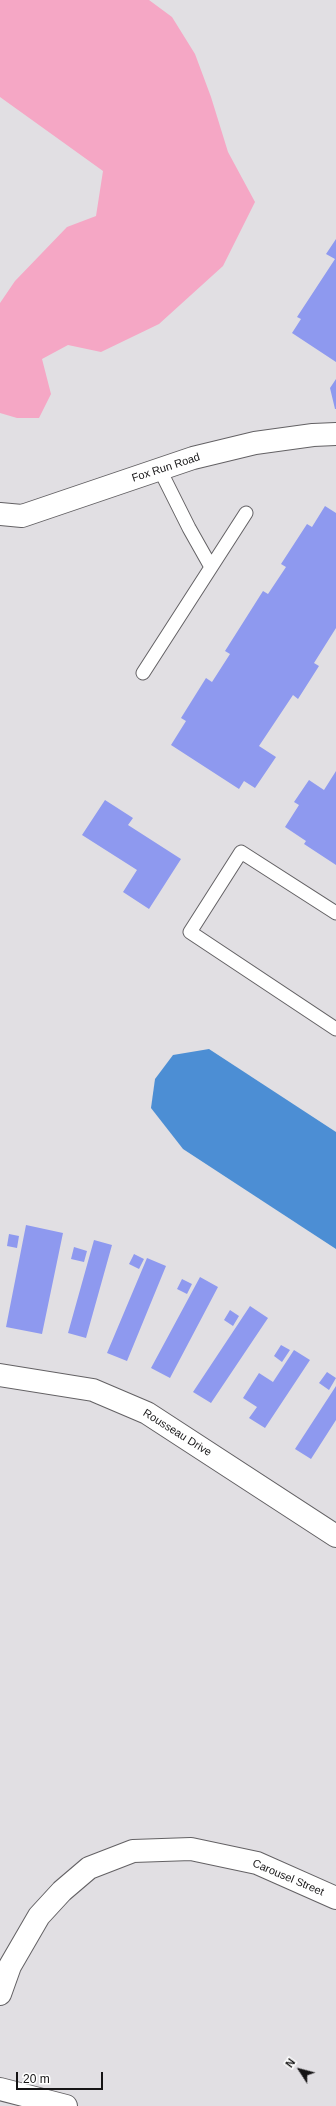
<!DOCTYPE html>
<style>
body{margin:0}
#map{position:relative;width:336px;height:2106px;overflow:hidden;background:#e1dfe3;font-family:Arial,sans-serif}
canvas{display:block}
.north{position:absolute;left:280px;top:2050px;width:40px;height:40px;-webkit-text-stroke:3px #fff;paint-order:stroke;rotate:306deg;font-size:11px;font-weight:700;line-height:16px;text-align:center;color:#151415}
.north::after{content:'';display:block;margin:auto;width:14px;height:18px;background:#151415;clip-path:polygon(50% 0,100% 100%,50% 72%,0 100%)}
.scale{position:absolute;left:16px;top:2072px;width:87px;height:18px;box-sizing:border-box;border:2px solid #151415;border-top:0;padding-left:5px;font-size:12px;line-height:14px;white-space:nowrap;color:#151415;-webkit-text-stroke:3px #fff;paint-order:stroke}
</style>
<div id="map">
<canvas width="336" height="2106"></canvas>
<div class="north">N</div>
<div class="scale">20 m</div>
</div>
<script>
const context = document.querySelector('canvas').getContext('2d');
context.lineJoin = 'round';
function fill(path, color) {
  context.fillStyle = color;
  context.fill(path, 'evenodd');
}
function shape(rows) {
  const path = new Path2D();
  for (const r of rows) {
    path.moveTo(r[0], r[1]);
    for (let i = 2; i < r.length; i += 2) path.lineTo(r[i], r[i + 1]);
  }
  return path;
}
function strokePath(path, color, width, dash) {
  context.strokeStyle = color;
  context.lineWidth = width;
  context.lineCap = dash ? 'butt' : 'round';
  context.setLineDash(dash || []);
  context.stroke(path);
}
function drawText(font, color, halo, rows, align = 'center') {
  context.font = font + ' Arial,sans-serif';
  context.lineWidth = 3;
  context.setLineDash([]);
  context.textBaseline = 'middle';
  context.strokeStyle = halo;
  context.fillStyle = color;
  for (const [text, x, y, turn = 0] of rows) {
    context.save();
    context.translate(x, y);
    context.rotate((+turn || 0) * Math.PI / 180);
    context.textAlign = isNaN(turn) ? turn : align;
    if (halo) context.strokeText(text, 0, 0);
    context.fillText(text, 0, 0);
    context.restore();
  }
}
const green = shape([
 [0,0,149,0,172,17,195,54,211,97,228,152,255,202,223,266,159,324,101,352,68,345,42,359,51,394,39,418,17,418,0,413,0,303,15,281,67,227,96,216,103,171,0,97]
]);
const water = shape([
 [209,1049,336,1132,336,1249,183,1149,151,1108,155,1079,173,1055]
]);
const building = shape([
 [336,239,336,362,292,333,301,319,297,317,335,259,326,254],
 [336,379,336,409,335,409,330,388],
 [325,506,336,513,336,628,314,663,319,666,298,699,293,695,259,746,276,757,255,788,244,781,239,789,171,745,186,721,181,718,206,678,212,682,230,654,225,651,263,591,268,594,286,567,281,564,307,524,312,527],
 [336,771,336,865,304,844,306,841,285,827,299,805,294,802,309,780,324,790],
 [105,800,133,818,128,825,181,859,149,909,123,892,137,870,82,835],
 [26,1225,63,1233,42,1334,6,1327],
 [9,1234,19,1236,17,1248,7,1246],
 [94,1240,112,1245,86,1338,68,1333],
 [74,1247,87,1251,84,1262,71,1259],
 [134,1254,144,1259,139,1269,129,1264],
 [147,1258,166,1266,127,1361,107,1353],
 [200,1277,218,1287,170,1378,151,1368],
 [182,1279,192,1284,187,1294,177,1289],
 [250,1306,268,1318,211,1403,193,1392],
 [230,1310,239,1316,233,1326,224,1320],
 [281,1345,290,1350,282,1362,274,1356],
 [294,1350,310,1360,265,1428,249,1418,257,1407,243,1398,259,1373,273,1382],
 [327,1372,336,1378,329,1390,319,1383],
 [336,1386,336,1420,311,1459,295,1449]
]);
const lane = shape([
 [160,470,189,528,211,567],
 [143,673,246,513],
 [336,913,241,852,190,932,336,1029]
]);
const street = shape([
 [0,514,22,516,193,458,255,443,313,435,336,434],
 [0,1375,93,1390,147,1413,336,1536],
 [0,1994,10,1966,39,1916,62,1891,89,1868,133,1851,191,1849,257,1863,336,1898],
 [0,2089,66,2106]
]);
const streetNames = [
 ["Fox Run Road",166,468,-18],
 ["Rousseau Drive",177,1433,32],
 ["Carousel Street",288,1878,23]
];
fill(green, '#f5a7c5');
fill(water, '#4c8ed4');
fill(building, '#8e99ef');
strokePath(lane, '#636164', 15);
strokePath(street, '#636164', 24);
strokePath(lane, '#fff', 13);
strokePath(street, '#fff', 22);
drawText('11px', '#151415', '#fff', streetNames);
</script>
